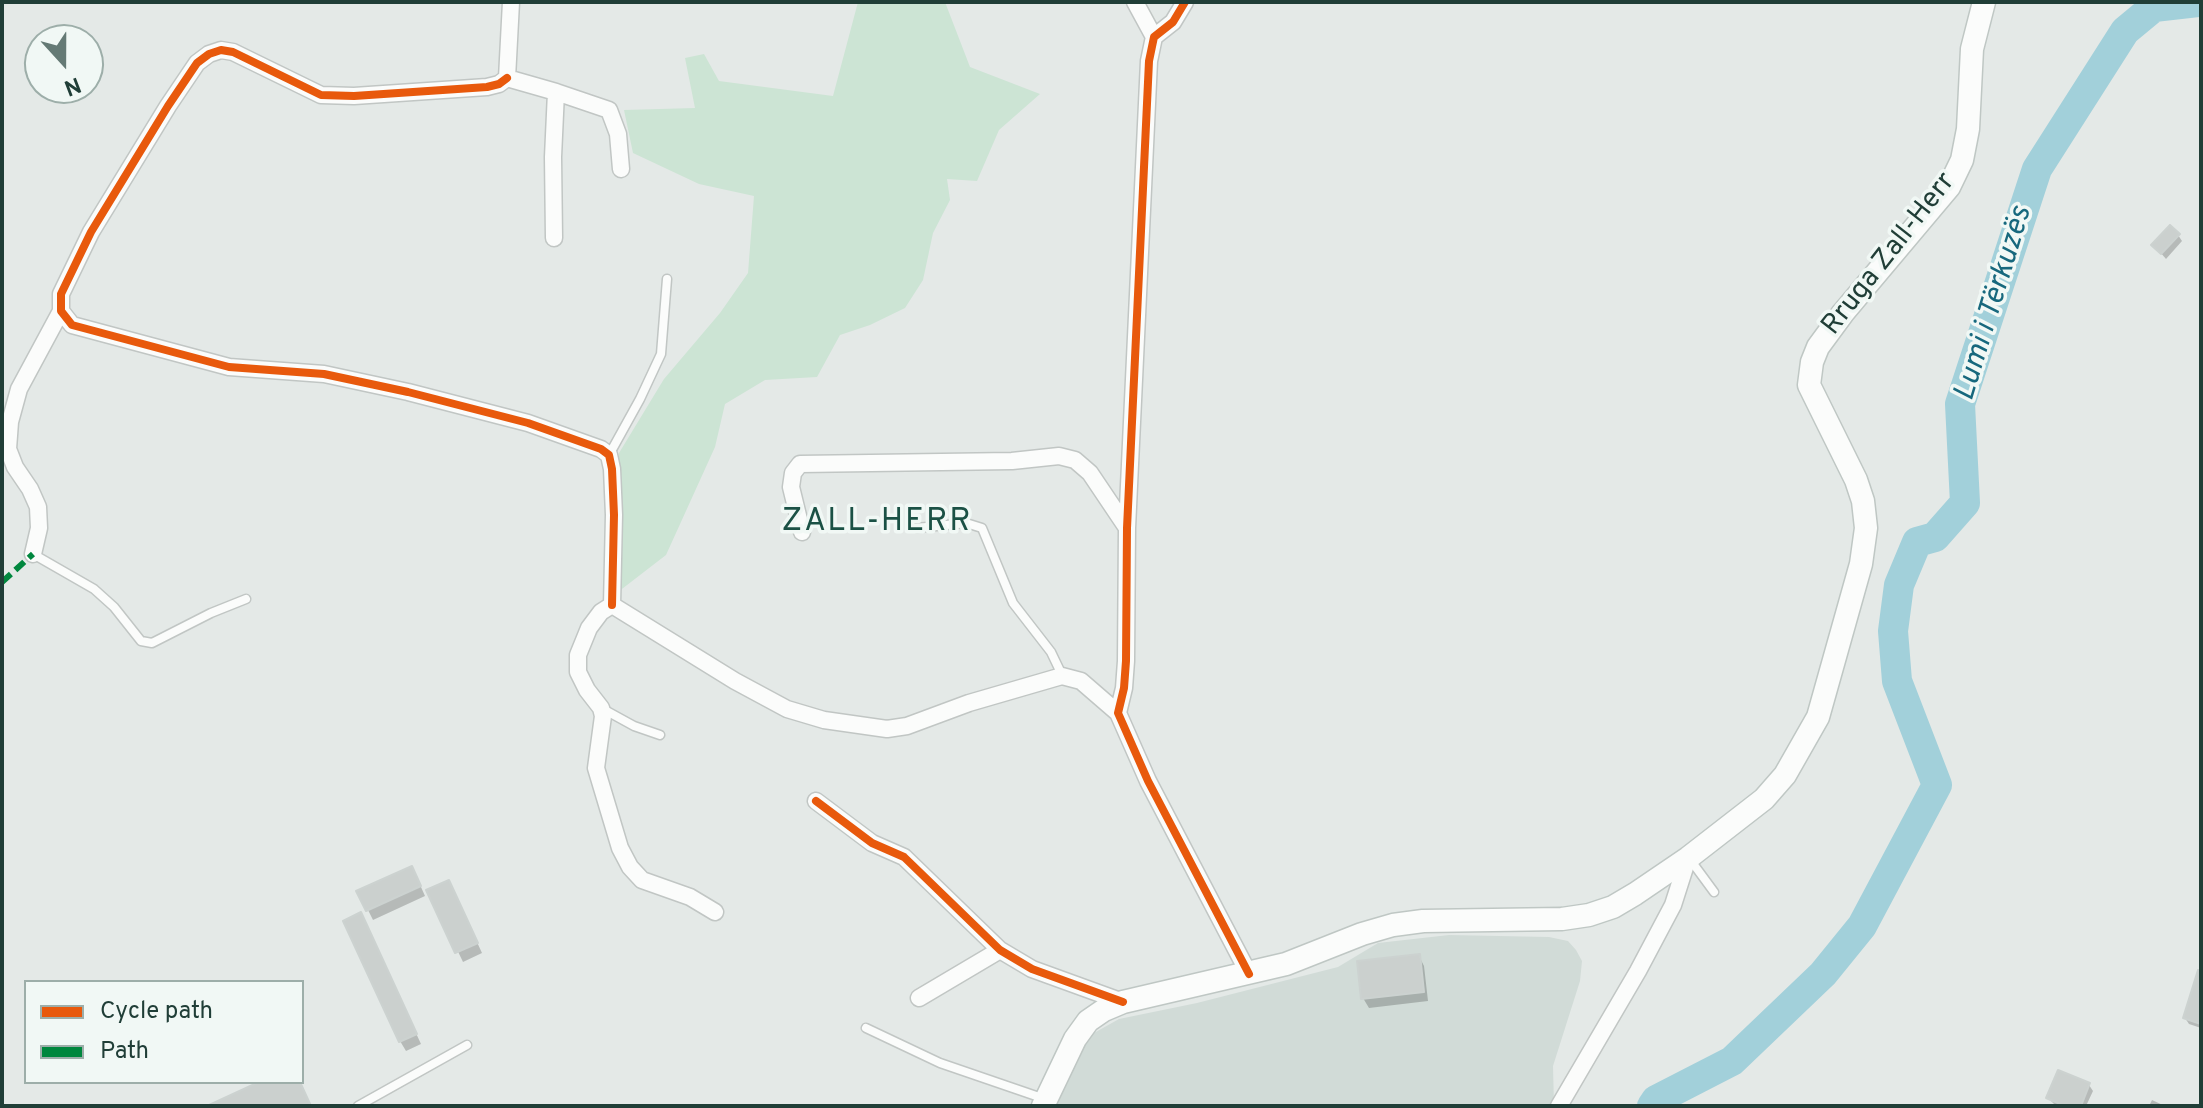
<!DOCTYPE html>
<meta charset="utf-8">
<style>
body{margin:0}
#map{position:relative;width:2203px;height:1108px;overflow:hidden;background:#e4e9e7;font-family:Overpass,sans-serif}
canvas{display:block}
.frame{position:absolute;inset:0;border:4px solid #203e37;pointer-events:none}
.legend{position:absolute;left:24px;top:980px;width:280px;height:104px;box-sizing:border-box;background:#f1f8f5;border:2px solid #9daea9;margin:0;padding:10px 14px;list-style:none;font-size:24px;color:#203e37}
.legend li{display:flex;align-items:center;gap:16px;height:40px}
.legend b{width:40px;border:2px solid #9daea9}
.north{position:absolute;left:24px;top:24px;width:80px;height:80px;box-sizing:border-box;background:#f1f8f5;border:2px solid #9daea9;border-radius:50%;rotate:159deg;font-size:22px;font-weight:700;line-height:32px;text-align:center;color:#203e37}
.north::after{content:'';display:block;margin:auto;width:28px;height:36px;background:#657a75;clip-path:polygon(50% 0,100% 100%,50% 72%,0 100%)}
</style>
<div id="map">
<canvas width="2203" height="1108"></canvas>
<div class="frame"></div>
<ul class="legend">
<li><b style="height:10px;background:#e8590c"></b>Cycle path</li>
<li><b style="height:10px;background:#00873e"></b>Path</li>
</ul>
<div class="north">N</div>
</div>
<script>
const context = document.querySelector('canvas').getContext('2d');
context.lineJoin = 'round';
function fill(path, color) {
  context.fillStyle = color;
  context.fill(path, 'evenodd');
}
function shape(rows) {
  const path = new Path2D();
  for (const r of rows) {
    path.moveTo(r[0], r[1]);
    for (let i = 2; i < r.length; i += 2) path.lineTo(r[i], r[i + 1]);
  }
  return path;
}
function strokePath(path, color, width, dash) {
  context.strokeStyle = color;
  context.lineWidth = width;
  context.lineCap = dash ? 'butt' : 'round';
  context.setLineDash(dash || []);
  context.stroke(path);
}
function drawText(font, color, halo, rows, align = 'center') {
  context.font = font + ' Overpass,sans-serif';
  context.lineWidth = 7;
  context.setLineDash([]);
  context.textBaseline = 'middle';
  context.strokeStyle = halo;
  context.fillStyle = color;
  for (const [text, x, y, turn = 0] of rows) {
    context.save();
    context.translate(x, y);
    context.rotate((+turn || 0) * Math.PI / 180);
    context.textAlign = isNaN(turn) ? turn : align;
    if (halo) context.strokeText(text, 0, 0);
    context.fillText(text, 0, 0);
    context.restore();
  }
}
const built = shape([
 [1449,935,1549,937,1568,941,1576,950,1582,961,1580,981,1553,1066,1554,1106,1056,1106,1085,1038,1119,1019,1197,1003,1338,967,1378,943]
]);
const green = shape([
 [858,2,945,2,970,67,1040,94,999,130,977,181,947,179,950,200,933,233,923,280,905,308,870,325,840,335,817,377,765,380,725,404,715,447,666,555,618,592,619,453,664,379,720,313,748,273,754,196,699,184,633,153,624,110,695,108,685,58,704,54,719,81,833,96]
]);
const shadow = shape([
 [2178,235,2182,241,2166,259,2154,245],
 [417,878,425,896,373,920,359,892],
 [429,891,454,892,482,953,463,962],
 [366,925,421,1044,406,1051,400,1041],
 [1419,956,1424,966,1428,1001,1369,1008,1363,998],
 [2201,991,2201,1028,2189,1024,2185,1018],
 [2089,1085,2093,1091,2086,1106,2056,1106,2048,1098],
 [2152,1100,2165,1106,2149,1106]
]);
const river = shape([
 [1652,1106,1656,1100,1732,1061,1823,974,1862,926,1937,785,1897,681,1893,631,1899,585,1917,542,1935,537,1965,503,1960,404,2037,169,2125,31,2154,7,2198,2]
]);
const building = shape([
 [2170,225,2180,234,2161,254,2151,245,2170,225],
 [412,866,421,886,366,911,356,891,412,866],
 [449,880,478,943,455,953,426,890,449,880],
 [361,912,417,1034,399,1042,343,921,361,912],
 [1420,954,1424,992,1361,999,1357,961,1420,954],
 [2198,970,2201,971,2201,1024,2183,1018,2198,970],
 [2058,1070,2090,1083,2081,1106,2065,1106,2046,1098,2058,1070],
 [259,1082,300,1082,311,1106,207,1106,259,1082]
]);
const lane = shape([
 [609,455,640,399,661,354,667,279],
 [917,528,966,523,982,528,1013,603,1051,652,1062,675],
 [33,554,94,589,114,607,141,641,152,643,211,613,246,599],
 [603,709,634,726,660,735],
 [1689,858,1714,892],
 [866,1028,940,1063,1045,1099],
 [358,1106,467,1045]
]);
const street = shape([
 [511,2,507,78,556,92,553,157,554,238],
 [1135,2,1154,37],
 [1185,2,1173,22,1154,37,1149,61,1127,528,1126,661,1124,688,1118,713,1148,781,1249,974],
 [507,78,499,84,487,87,354,96,321,95,233,52,221,50,209,54,197,63,168,106,91,232,61,294,61,311,72,325,229,367,324,374,408,392,528,423,601,449,609,455,612,469,614,515,612,605],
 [556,92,609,110,618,134,621,169],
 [802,532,791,487,793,473,800,464,1012,461,1059,456,1075,460,1090,473,1127,528],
 [33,554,39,528,38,507,30,489,15,467,8,449,10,422,19,389,61,311],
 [816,801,872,843,904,857,1000,950,1032,969,1123,1002],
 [715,912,690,897,642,880,630,867,620,848,596,768,603,716,601,708,587,690,578,672,578,655,589,628,601,612,612,605,735,681,787,709,824,720,887,729,907,726,969,703,1062,676,1081,681,1118,713],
 [919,998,1000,950],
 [1559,1106,1638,971,1673,905,1688,858]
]);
const secondary = shape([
 [1043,1106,1075,1039,1088,1021,1104,1010,1123,1002,1286,964,1362,934,1393,925,1423,921,1562,919,1589,915,1613,907,1635,894,1688,858,1764,799,1785,775,1818,717,1861,564,1866,528,1863,501,1856,480,1809,385,1812,362,1818,347,1843,313,1949,187,1962,160,1968,129,1972,49,1984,2]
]);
const quiet = shape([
 [2,582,33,554]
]);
const cycleway = shape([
 [1185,2,1173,22,1154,37,1149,61,1127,528,1126,661,1124,688,1118,713,1148,781,1249,974],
 [507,78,499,84,487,87,354,96,321,95,233,52,221,50,209,54,197,63,168,106,91,232,61,294,61,311,72,325,229,367,324,374,408,392,528,423,601,449,609,455,612,469,614,515,612,605],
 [816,801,872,843,904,857,1000,950,1032,969,1123,1002]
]);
const streetNames = [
 ["Rruga Zall-Herr",1890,255,-52]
];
const waterNames = [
 ["Lumi i Tërkuzës",1995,304,-73]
];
const quarterNames = [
 ["ZALL-HERR",877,524]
];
fill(built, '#d1dbd7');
fill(green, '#cce4d4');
fill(shadow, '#0003');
strokePath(river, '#a2d0da', 30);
fill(building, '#cbd0ce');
strokePath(building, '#ccd2d0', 2);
strokePath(lane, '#c1c6c4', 11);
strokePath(street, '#c1c6c4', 19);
strokePath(secondary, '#bfc7c4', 25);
strokePath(lane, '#fbfcfb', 8);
strokePath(street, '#fbfcfb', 16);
strokePath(secondary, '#fbfcfb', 22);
strokePath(quiet, '#00873e', 6, [12, 6]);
strokePath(cycleway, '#e8590c', 8);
drawText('28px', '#203e37', '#f1f8f5', streetNames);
drawText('italic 30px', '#17687d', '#f1f8f5', waterNames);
context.letterSpacing = '2px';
drawText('32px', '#1b5145', '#f1f8f5', quarterNames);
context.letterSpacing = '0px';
</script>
